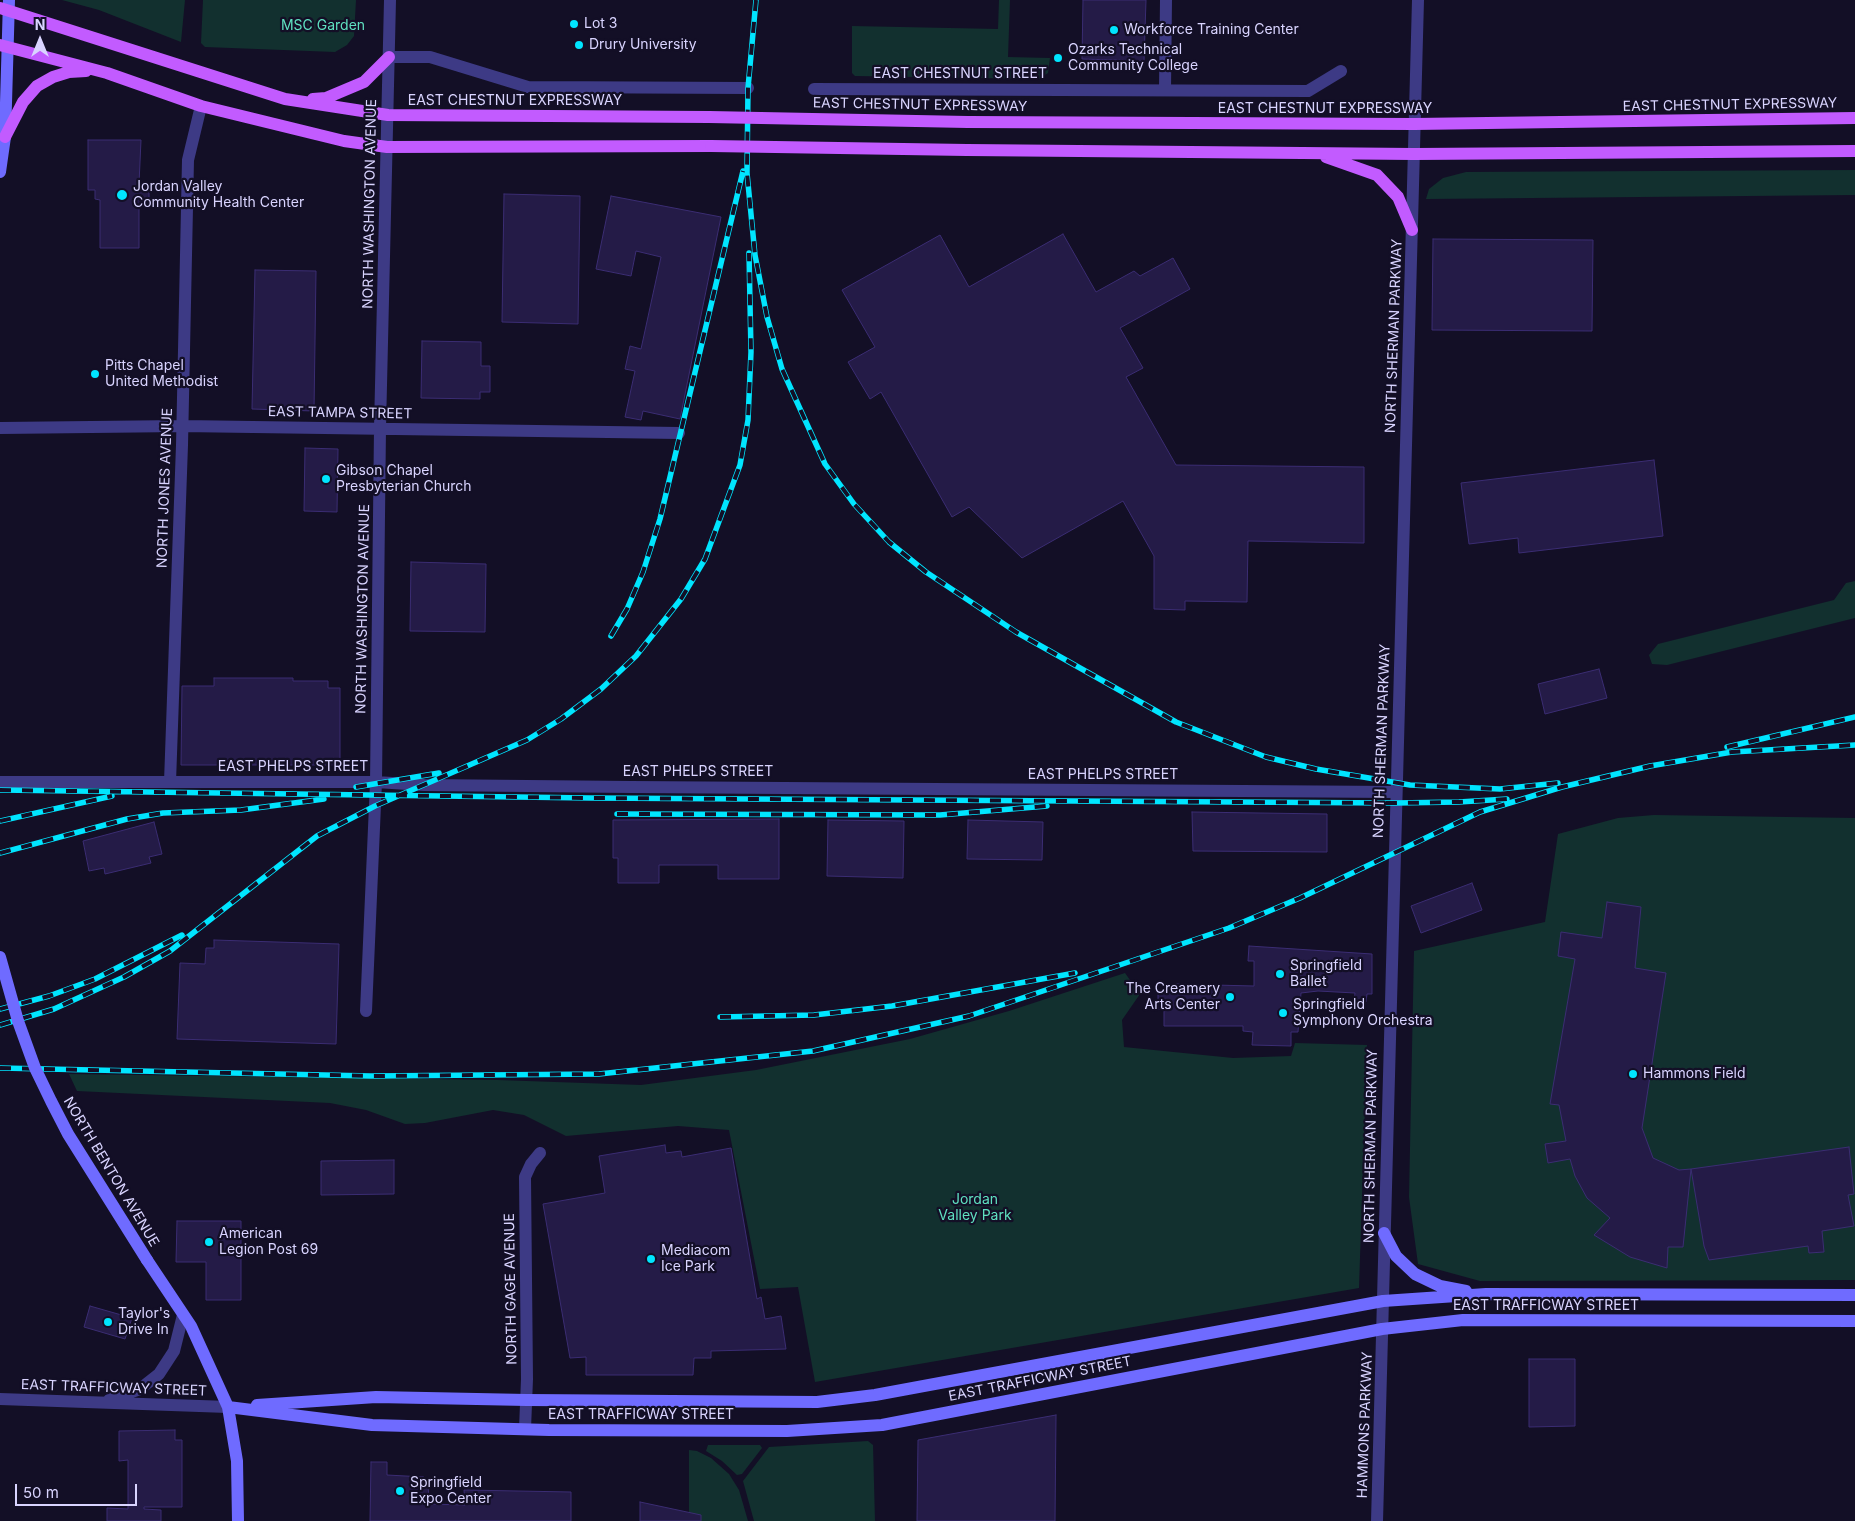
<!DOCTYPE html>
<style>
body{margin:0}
#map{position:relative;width:1855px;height:1521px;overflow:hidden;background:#130f26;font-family:Inter,sans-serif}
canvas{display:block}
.north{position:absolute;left:15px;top:15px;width:50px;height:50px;-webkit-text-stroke:4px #130f26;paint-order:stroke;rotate:0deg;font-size:14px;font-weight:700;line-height:20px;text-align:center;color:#d9d4ff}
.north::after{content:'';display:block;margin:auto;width:18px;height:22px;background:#d9d4ff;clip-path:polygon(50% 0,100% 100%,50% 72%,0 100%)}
.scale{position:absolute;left:15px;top:1484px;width:122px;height:22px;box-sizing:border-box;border:2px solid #d9d4ff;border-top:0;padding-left:6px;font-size:15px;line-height:18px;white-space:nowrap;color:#d9d4ff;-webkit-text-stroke:4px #130f26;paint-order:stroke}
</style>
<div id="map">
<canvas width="1855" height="1521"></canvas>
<div class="north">N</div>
<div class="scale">50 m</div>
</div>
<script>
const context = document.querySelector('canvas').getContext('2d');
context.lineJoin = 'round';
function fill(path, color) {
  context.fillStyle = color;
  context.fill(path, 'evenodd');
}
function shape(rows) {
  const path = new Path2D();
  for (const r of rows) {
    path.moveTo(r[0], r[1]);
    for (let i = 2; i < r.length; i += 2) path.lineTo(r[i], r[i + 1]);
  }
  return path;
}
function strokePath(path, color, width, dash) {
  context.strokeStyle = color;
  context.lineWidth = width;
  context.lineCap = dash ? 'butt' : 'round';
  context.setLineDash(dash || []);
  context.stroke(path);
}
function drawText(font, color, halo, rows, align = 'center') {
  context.font = font + ' Inter,sans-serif';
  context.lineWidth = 4.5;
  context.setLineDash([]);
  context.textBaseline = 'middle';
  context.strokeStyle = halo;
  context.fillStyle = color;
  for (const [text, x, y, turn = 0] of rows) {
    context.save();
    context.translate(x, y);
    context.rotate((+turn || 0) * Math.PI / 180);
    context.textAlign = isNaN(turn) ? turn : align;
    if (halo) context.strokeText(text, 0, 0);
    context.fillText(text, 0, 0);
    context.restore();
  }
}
const green = shape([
 [62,0,185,0,181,42,99,10],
 [203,0,356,0,354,36,347,45,335,52,205,47,201,43],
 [999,0,1010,0,1008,57,1050,58,1048,73,1039,79,855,76,852,73,852,26,998,29],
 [1855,170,1855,195,1426,199,1429,189,1443,178,1466,172],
 [1855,581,1855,618,1667,665,1652,664,1649,655,1658,644,1834,600,1846,583],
 [1654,815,1855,818,1855,1280,1480,1281,1418,1264,1409,1197,1414,951,1545,922,1558,834,1618,818],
 [1125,973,1140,994,1122,1020,1124,1047,1233,1058,1291,1056,1295,1043,1367,1045,1359,1288,815,1382,798,1287,760,1289,729,1130,678,1126,566,1136,524,1115,493,1110,425,1123,405,1124,366,1110,330,1103,77,1091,69,1074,498,1080,641,1085,756,1070,910,1039,1009,1011],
 [868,1441,873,1445,875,1521,754,1521,743,1481,769,1447],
 [708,1445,760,1445,762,1448,742,1474,737,1475,722,1461,706,1451],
 [689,1450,697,1451,711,1458,729,1474,739,1490,748,1521,689,1521]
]);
const building = shape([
 [1083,0,1146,0,1144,61,1082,59,1083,0],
 [88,140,141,140,139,184,149,184,149,205,139,205,139,248,100,248,100,200,95,199,95,190,88,190,88,140],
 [504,194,580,196,578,324,502,322,504,194],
 [611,196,721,217,680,419,643,411,641,420,625,417,635,371,625,369,630,346,641,349,661,257,636,251,631,276,596,269,611,196],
 [1063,234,1096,292,1134,271,1140,276,1173,258,1190,289,1120,328,1143,368,1126,377,1176,465,1364,467,1364,543,1248,541,1247,602,1185,601,1185,610,1154,609,1154,556,1123,501,1022,558,969,507,952,517,881,392,870,399,848,362,875,347,842,290,940,235,969,287,1063,234],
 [1433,239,1593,240,1592,331,1432,330,1433,239],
 [255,270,316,271,314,411,252,409,255,270],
 [422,341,481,342,481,366,490,366,490,392,480,392,480,399,421,398,422,341],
 [305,448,338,449,337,512,304,511,305,448],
 [1654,460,1663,536,1519,553,1518,538,1469,544,1461,483,1654,460],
 [411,562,486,564,485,632,410,631,411,562],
 [1599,669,1607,698,1545,714,1538,684,1599,669],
 [214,678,293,678,293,681,328,681,328,688,340,688,340,765,181,765,182,686,214,686,214,678],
 [1192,812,1327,814,1327,852,1193,851,1192,812],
 [779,819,779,879,718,879,718,865,659,865,659,883,618,883,618,858,613,858,613,820,779,819],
 [828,820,904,821,903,878,827,876,828,820],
 [968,820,1043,822,1042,860,967,859,968,820],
 [154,822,162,854,149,857,151,863,105,874,104,868,89,871,83,841,154,822],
 [1472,883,1482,910,1421,933,1411,906,1472,883],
 [1607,902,1641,907,1635,968,1666,973,1642,1128,1653,1158,1679,1170,1691,1169,1683,1247,1668,1247,1667,1268,1630,1257,1594,1235,1610,1218,1587,1198,1575,1176,1570,1159,1548,1163,1545,1144,1566,1141,1559,1105,1550,1104,1575,959,1558,956,1561,932,1602,938,1607,902],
 [214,940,339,944,336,1044,177,1039,180,963,205,964,206,948,214,948,214,940],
 [1249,946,1372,954,1372,994,1367,994,1366,1002,1354,1001,1355,993,1318,991,1301,993,1298,1032,1291,1032,1291,1046,1252,1045,1253,1032,1243,1031,1243,1026,1164,1026,1164,1009,1158,1009,1158,992,1174,992,1174,984,1254,986,1254,961,1248,961,1249,946],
 [665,1145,666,1153,681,1151,682,1157,731,1148,757,1299,761,1297,765,1319,781,1316,786,1349,711,1351,711,1358,694,1358,693,1375,586,1375,586,1357,570,1358,543,1204,605,1193,599,1156,665,1145],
 [1849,1147,1854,1194,1848,1195,1854,1226,1822,1231,1824,1252,1809,1253,1808,1246,1709,1260,1704,1246,1691,1169,1849,1147],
 [394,1160,394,1194,321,1195,321,1161,394,1160],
 [177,1221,241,1221,241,1300,206,1300,206,1262,176,1262,177,1221],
 [90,1306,132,1318,125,1339,84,1327,90,1306],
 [1529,1359,1575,1359,1575,1426,1529,1427,1529,1359],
 [1056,1415,1055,1521,917,1521,918,1440,1056,1415],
 [175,1430,175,1440,182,1440,182,1507,144,1507,144,1509,161,1510,161,1521,107,1521,107,1508,128,1509,128,1460,119,1461,119,1431,175,1430],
 [371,1462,387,1462,387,1475,424,1477,424,1481,428,1481,429,1504,465,1505,464,1490,571,1492,571,1521,370,1521,371,1462],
 [640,1502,701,1515,701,1521,640,1521,640,1502]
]);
const minor = shape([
 [389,57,430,57,528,87,748,88],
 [814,89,1308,91,1341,71],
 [1165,90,1166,0],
 [0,428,182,426,679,433],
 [0,782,376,782,424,785,631,787,1396,792],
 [170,782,182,445,188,160,201,106],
 [366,1011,376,782,380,428,390,0],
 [525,1429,527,1379,525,1177,531,1164,540,1153],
 [1377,1521,1418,0]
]);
const tertiary = shape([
 [0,1399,228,1407],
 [109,1400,140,1389,159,1374,174,1351,183,1315]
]);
const secondary = shape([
 [0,172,5,137,9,0],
 [1384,1233,1396,1256,1415,1274,1440,1286,1466,1291],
 [147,1260,191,1326,228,1407,237,1461,238,1521],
 [257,1405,376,1397,527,1400,817,1402,875,1395,1383,1301,1486,1294,1855,1295],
 [228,1407,372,1425,549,1430,787,1431,882,1425,1382,1329,1463,1320,1855,1321]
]);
const primary = shape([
 [0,8,285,99,388,115,709,117],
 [0,45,107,73,201,106,344,141,387,147,711,146],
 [313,99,326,98,364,82,389,57],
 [968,122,1414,124,1855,118],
 [5,137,23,102,37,86,53,77,69,72,86,71],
 [967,150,1414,154,1855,151],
 [1326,157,1377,175,1398,197,1412,230]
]);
const rail = shape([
 [756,0,748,88,747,173,755,255,767,317,782,369,825,464,854,504,889,542,926,572,1016,632,1176,722,1266,757,1316,769,1410,785,1500,789,1558,783],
 [611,636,627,609,643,572,660,519,743,171],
 [1727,747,1855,717],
 [356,787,439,773],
 [0,790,590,798,1395,803,1459,802,1507,799],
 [617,814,940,815,1047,806],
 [0,821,112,796],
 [0,853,127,819,163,813,241,810,324,799],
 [0,1009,49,996,95,979,182,935],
 [720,1017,814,1015,892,1006,1075,973],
 [0,1025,54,1009,124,977,170,951,317,836,375,806,527,740,561,719,601,689,636,656,681,599,705,559,740,465,748,420,751,352,749,253],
 [0,1068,371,1076,599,1074,813,1051,969,1016,1229,928,1300,898,1480,812,1562,787,1650,766,1732,752,1855,745]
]);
const secondaryBridge = shape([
 [0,957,18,1021,35,1068,51,1101,68,1134,147,1260]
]);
const primaryBridge = shape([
 [709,117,968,122],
 [711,146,967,150]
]);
const markers = [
 [574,24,5,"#00e5ff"],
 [1114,30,5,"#00e5ff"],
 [579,45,5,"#00e5ff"],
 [1058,58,5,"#00e5ff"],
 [122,195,6,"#00e5ff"],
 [95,374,5,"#00e5ff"],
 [326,479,5,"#00e5ff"],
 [1280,974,5,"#00e5ff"],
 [1230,997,5,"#00e5ff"],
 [1283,1013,5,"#00e5ff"],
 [1633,1074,5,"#00e5ff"],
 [209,1242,5,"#00e5ff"],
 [651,1259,5,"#00e5ff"],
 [108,1322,5,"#00e5ff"],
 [400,1491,5,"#00e5ff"]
];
const poiNames = [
 ["Lot 3",584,24],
 ["Workforce Training Center",1124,30],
 ["Drury University",589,45],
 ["Ozarks Technical",1068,50],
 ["Community College",1068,66],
 ["Jordan Valley",133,187],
 ["Community Health Center",133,203],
 ["Pitts Chapel",105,366],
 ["United Methodist",105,382],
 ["Gibson Chapel",336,471],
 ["Presbyterian Church",336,487],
 ["Springfield",1290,966],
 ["Ballet",1290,982],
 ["The Creamery",1220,989,"right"],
 ["Arts Center",1220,1005,"right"],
 ["Springfield",1293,1005],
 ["Symphony Orchestra",1293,1021],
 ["Hammons Field",1643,1074],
 ["American",219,1234],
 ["Legion Post 69",219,1250],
 ["Mediacom",661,1251],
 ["Ice Park",661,1267],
 ["Taylor's",118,1314],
 ["Drive In",118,1330],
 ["Springfield",410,1483],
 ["Expo Center",410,1499]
];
const parkNames = [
 ["MSC Garden",323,26],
 ["Jordan",975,1200],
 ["Valley Park",975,1216]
];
const streetNames = [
 ["EAST CHESTNUT STREET",960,74],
 ["EAST CHESTNUT EXPRESSWAY",515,101],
 ["EAST CHESTNUT EXPRESSWAY",920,105,1],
 ["EAST CHESTNUT EXPRESSWAY",1730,105,-1],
 ["EAST CHESTNUT EXPRESSWAY",1325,109],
 ["NORTH WASHINGTON AVENUE",370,204,-89],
 ["NORTH SHERMAN PARKWAY",1394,336,-88],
 ["EAST TAMPA STREET",340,413,1],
 ["NORTH JONES AVENUE",165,488,-88],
 ["NORTH WASHINGTON AVENUE",363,609,-89],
 ["NORTH SHERMAN PARKWAY",1382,741,-88],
 ["EAST PHELPS STREET",293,767],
 ["EAST PHELPS STREET",698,772],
 ["EAST PHELPS STREET",1103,775],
 ["NORTH SHERMAN PARKWAY",1371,1146,-89],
 ["NORTH BENTON AVENUE",111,1172,59],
 ["NORTH GAGE AVENUE",511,1289,-91],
 ["EAST TRAFFICWAY STREET",1546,1306],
 ["EAST TRAFFICWAY STREET",1040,1379,-11],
 ["EAST TRAFFICWAY STREET",114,1388,2],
 ["EAST TRAFFICWAY STREET",641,1415],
 ["HAMMONS PARKWAY",1365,1425,-88]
];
fill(green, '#12302f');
fill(building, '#241b47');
strokePath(building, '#3b2d73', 1);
strokePath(minor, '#3d3a85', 12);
strokePath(tertiary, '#3d3a85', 12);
strokePath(secondary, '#6f6bff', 12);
strokePath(primary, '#c25bff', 12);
strokePath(rail, '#00e5ff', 5.5);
strokePath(rail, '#130f26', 4, [11]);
strokePath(secondaryBridge, '#6f6bff', 12);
strokePath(primaryBridge, '#c25bff', 12);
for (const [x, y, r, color] of markers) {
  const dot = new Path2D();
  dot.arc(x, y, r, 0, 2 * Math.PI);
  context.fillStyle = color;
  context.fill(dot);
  strokePath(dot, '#130f26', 2);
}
drawText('14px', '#d9d4ff', '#130f26', poiNames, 'left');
drawText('14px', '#5fe0c0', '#130f26', parkNames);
drawText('14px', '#d9d4ff', '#130f26', streetNames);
</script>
